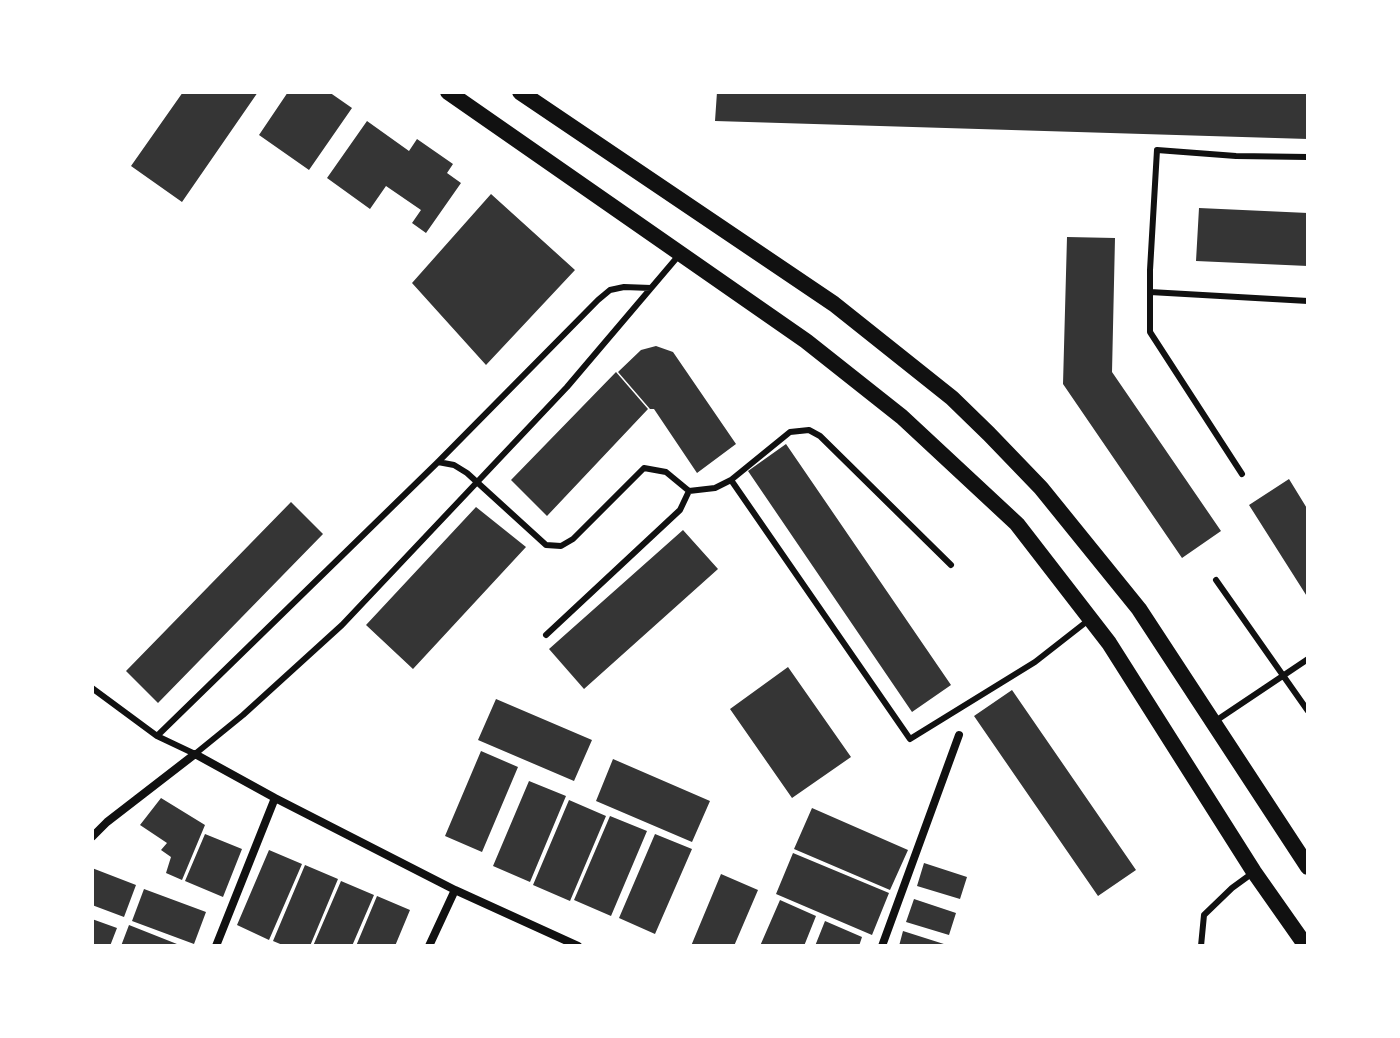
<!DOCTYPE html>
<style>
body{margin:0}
#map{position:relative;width:1400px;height:1038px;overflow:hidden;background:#fff;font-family:"DM Sans",sans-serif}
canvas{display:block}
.frame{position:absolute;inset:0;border:94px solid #fff;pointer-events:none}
</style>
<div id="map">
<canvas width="1400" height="1038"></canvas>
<div class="frame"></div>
</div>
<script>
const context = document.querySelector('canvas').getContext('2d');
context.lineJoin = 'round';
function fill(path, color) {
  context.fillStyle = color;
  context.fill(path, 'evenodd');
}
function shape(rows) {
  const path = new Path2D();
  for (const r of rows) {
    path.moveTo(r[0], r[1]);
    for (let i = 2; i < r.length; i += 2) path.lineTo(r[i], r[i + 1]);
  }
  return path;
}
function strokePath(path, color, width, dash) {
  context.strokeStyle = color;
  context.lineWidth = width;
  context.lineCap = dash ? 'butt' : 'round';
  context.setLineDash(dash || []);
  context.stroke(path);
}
const building = shape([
 [183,92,258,92,182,202,131,166],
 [288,92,329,92,352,108,309,170,259,135],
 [717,92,1308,92,1308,139,715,121],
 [367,121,409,151,417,139,453,164,447,173,461,183,426,233,412,223,421,210,386,186,370,209,327,178],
 [491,194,575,270,486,365,412,283],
 [1199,208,1308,213,1308,266,1196,261],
 [1067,237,1115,238,1112,372,1221,531,1182,558,1063,384],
 [656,346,673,352,736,444,697,473,654,409,650,409,618,372,641,350],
 [616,372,648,409,547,516,511,480],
 [786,444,951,685,912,712,748,471],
 [1289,479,1308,510,1308,598,1249,505],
 [291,502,323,534,158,703,126,671],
 [476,507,526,547,413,669,366,625],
 [683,530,718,569,584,689,549,649],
 [788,667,851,757,792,798,730,709],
 [1012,690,1136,870,1098,896,974,716],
 [496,699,592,740,574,781,478,740],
 [481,751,518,767,482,852,445,836],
 [613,759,710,801,692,842,596,801],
 [529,781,566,796,530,882,493,866],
 [161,798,205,825,182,880,166,873,171,857,161,850,167,843,140,825],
 [569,800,606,816,570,901,533,885],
 [812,808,908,850,890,890,794,849],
 [610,816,647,831,611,916,574,900],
 [205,834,242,849,223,897,185,881],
 [655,834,692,849,655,934,619,918],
 [269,850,302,864,269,940,237,925],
 [793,853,889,893,872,935,776,894],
 [924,863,967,877,960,899,917,886],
 [305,865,338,879,310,946,285,946,273,941],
 [92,868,136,885,124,917,92,905],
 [721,874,758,890,734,946,691,946],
 [341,881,374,895,352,946,313,946],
 [144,889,206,912,194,944,132,921],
 [377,896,410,910,395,946,356,946],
 [914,899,956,913,949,935,906,922],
 [780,900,816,916,804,946,760,946],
 [92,919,117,928,110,946,92,946],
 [825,921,862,937,859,946,815,946],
 [129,925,182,946,121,946],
 [903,931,947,945,947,946,899,946]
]);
const service = shape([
 [1150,292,1308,301],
 [438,462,454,465,467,473,546,545,561,546,573,539,644,468,666,472,689,491,715,488,731,480,910,739,1035,662,1090,619],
 [1242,474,1150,332,1150,270,1157,150,1236,156,1308,157],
 [731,480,790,432,809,430,820,436,951,565],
 [1216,580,1308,711],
 [546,635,680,510,689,491],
 [92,688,157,736,195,754,243,715,342,625,567,387,680,254],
 [1214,722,1308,659],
 [157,736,438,462,598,300,610,290,624,287,651,288],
 [1201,946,1204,915,1232,888,1254,872]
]);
const minor = shape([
 [92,837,107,822,195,754,275,798,455,890,578,946],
 [216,946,275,798],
 [429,946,455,890],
 [882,946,959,735]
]);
const secondary = shape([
 [448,92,806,341,902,417,1017,524,1109,643,1254,872,1306,946],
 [520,92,834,304,952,398,989,434,1041,488,1139,609,1308,867]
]);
fill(building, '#353535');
strokePath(service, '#111', 6);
strokePath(minor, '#111', 8);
strokePath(secondary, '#111', 16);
</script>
